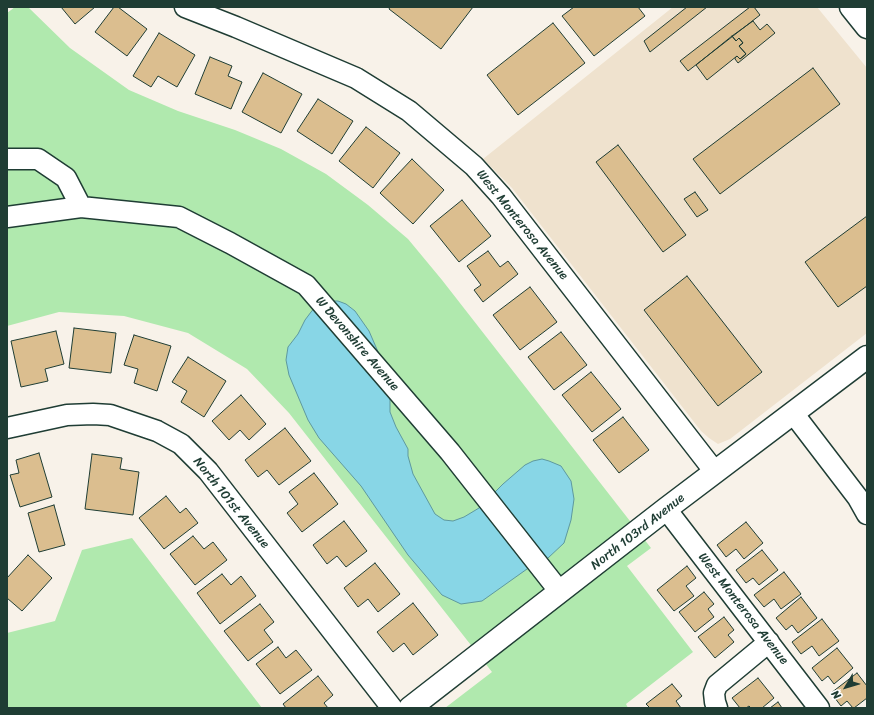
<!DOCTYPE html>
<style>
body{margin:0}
#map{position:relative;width:874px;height:715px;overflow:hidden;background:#f8f2e9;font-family:Sriracha,sans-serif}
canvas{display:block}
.frame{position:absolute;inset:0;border:8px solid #1f3d34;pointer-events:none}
.north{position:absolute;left:826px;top:667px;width:40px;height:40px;-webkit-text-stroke:3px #fff;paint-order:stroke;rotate:232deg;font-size:11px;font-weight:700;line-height:16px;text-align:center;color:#1f3d34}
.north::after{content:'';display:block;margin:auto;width:14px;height:18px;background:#1f3d34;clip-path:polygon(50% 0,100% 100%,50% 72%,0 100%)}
</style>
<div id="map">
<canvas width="874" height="715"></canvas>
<div class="frame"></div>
<div class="north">N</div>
</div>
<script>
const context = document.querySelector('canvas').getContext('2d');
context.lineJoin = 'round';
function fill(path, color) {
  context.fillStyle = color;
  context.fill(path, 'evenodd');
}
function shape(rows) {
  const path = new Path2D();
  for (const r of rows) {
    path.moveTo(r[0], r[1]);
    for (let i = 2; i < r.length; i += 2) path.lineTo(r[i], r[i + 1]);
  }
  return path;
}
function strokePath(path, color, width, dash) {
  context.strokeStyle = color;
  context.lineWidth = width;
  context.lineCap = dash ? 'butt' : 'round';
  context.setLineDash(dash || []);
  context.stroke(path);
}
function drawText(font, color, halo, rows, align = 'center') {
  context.font = font + ' Sriracha,sans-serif';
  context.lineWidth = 3;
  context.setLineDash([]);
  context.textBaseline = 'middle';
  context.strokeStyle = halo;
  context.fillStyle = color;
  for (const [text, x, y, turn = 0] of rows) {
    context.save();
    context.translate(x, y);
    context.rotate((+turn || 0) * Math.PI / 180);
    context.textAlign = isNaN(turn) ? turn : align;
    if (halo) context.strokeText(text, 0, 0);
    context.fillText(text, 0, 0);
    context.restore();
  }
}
const built = shape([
 [673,7,817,7,867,68,867,333,730,439,718,444,709,438,701,431,512,188,483,159]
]);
const green = shape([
 [15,7,28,7,70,48,129,90,178,111,235,130,281,149,326,174,368,205,408,239,442,280,651,548,627,566,693,652,626,704,628,708,445,708,492,672,289,413,247,369,188,333,124,316,59,312,7,326,7,13],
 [132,538,262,708,7,708,7,633,55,621,82,550]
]);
const water = shape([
 [326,301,338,301,346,304,355,311,369,331,382,361,390,395,390,412,396,427,408,449,408,456,413,474,435,514,444,520,453,521,464,517,479,508,503,484,525,465,533,461,542,459,549,461,561,466,571,481,574,499,571,520,564,543,548,558,527,569,482,601,461,604,442,595,408,555,361,486,319,438,308,420,289,375,286,360,288,347,298,334,305,320,311,312,316,306,326,301]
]);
const building = shape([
 [61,7,95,7,75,24,61,7],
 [114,7,118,7,147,29,127,56,95,32,114,7],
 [390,7,473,7,441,49,389,9,390,7],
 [574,7,638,7,645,16,594,56,562,16,574,7],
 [687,7,707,7,650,52,644,41,687,7],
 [750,7,754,7,760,15,688,71,680,61,750,7],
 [753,21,760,30,767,24,775,33,738,63,735,59,735,58,737,56,740,59,746,54,739,46,743,43,739,38,736,41,732,36,753,21],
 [553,23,585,63,518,115,487,75,553,23],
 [159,33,195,55,177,87,158,76,151,87,133,76,159,33],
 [732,36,736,41,739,38,743,43,739,46,746,54,740,59,737,56,707,80,696,65,732,36],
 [210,57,232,66,228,76,242,82,231,109,195,94,210,57],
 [813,68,840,104,720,194,693,159,813,68],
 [263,73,302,94,281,133,242,112,263,73],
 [318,99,353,121,332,154,297,131,318,99],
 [366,127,400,153,373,188,339,161,366,127],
 [618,145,686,235,663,252,596,162,618,145],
 [412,159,444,190,413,224,380,193,412,159],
 [695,192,708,210,697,217,684,199,695,192],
 [462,200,491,236,459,262,430,226,462,200],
 [867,216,867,286,838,307,805,262,867,216],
 [488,251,500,267,508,261,518,274,483,302,474,290,481,285,467,266,488,251],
 [687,276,762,372,718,406,644,310,687,276],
 [530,287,557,322,520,350,493,315,530,287],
 [74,328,116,333,111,373,69,368,74,328],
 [56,331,64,364,45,369,48,381,21,387,11,341,56,331],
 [561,332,587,365,554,390,528,357,561,332],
 [134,335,171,346,157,391,134,383,138,369,124,365,134,335],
 [188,357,226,381,204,417,181,402,187,391,172,382,188,357],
 [591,372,621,409,592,432,562,395,591,372],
 [241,395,266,424,249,440,240,430,229,440,212,421,241,395],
 [623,417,649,450,619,473,593,440,623,417],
 [285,428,311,461,279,485,267,470,258,477,245,460,285,428],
 [39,453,52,497,20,507,10,475,19,473,16,460,39,453],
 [92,454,122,458,120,469,139,472,133,515,85,509,92,454],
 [314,473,338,504,302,532,287,513,298,504,289,492,314,473],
 [166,496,180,513,186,508,198,523,164,549,139,518,166,496],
 [54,505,65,545,39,552,28,513,54,505],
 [344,521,367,551,346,567,337,556,327,564,313,545,344,521],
 [746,522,763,543,744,559,736,549,726,557,717,545,746,522],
 [193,536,204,549,213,542,227,560,195,585,170,554,193,536],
 [762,550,778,570,759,585,753,578,746,583,736,570,762,550],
 [28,555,52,578,22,611,7,598,7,578,28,555],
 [375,563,400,594,378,612,368,599,358,607,344,588,375,563],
 [687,566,696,578,686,586,694,596,674,611,657,590,687,566],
 [784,572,801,594,781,609,774,599,764,607,754,595,784,572],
 [222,574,231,585,241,576,256,596,220,624,197,593,222,574],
 [704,592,714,604,708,609,714,617,695,632,679,612,704,592],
 [801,597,817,618,798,633,792,625,786,630,776,618,801,597],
 [413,603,438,635,413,655,404,643,393,652,377,632,413,603],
 [260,604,274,622,264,630,273,642,248,661,224,631,260,604],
 [724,617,734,630,728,635,734,642,715,658,698,637,724,617],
 [822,619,839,641,819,656,812,646,801,654,792,642,822,619],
 [278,647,286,658,296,650,312,670,280,694,256,664,278,647],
 [837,648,853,668,834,684,828,676,822,681,812,668,837,648],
 [857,673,867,686,867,698,854,708,853,708,847,701,841,706,831,693,857,673],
 [318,676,333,695,324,703,328,708,286,708,283,704,318,676],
 [758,678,774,698,762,708,751,708,749,706,746,708,740,708,732,698,758,678],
 [672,684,682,696,676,701,681,708,650,708,646,704,672,684],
 [778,702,782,708,770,708,778,702]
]);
const street = shape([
 [185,7,236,27,356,78,409,111,474,166,501,196,715,472],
 [7,159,38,159,66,178,81,207],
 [7,217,81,207,179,217,230,243,306,285,450,452,560,592],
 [793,413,858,498,867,514],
 [7,428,67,415,93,414,110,415,157,431,181,444,208,471,392,708],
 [666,509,819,708],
 [717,708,715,702,714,693,717,685,769,642]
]);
const secondary = shape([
 [851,7,867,27],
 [410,708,666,509,867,357]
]);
const streetNames = [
 ["West Monterosa Avenue",522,225,51],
 ["W Devonshire Avenue",357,344,49],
 ["North 101st Avenue",231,503,51],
 ["North 103rd Avenue",638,532,-38],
 ["West Monterosa Avenue",743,609,52]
];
fill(built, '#efe2ce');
fill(green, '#b0e9ae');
fill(water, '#88d6e6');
strokePath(water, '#5e999f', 1);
fill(building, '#dbbe8f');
strokePath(building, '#1f3d34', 1);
strokePath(street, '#1f3d34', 23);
strokePath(secondary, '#1f3d34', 25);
strokePath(street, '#fff', 20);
strokePath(secondary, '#fff', 22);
drawText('13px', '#1f3d34', '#fff', streetNames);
</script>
